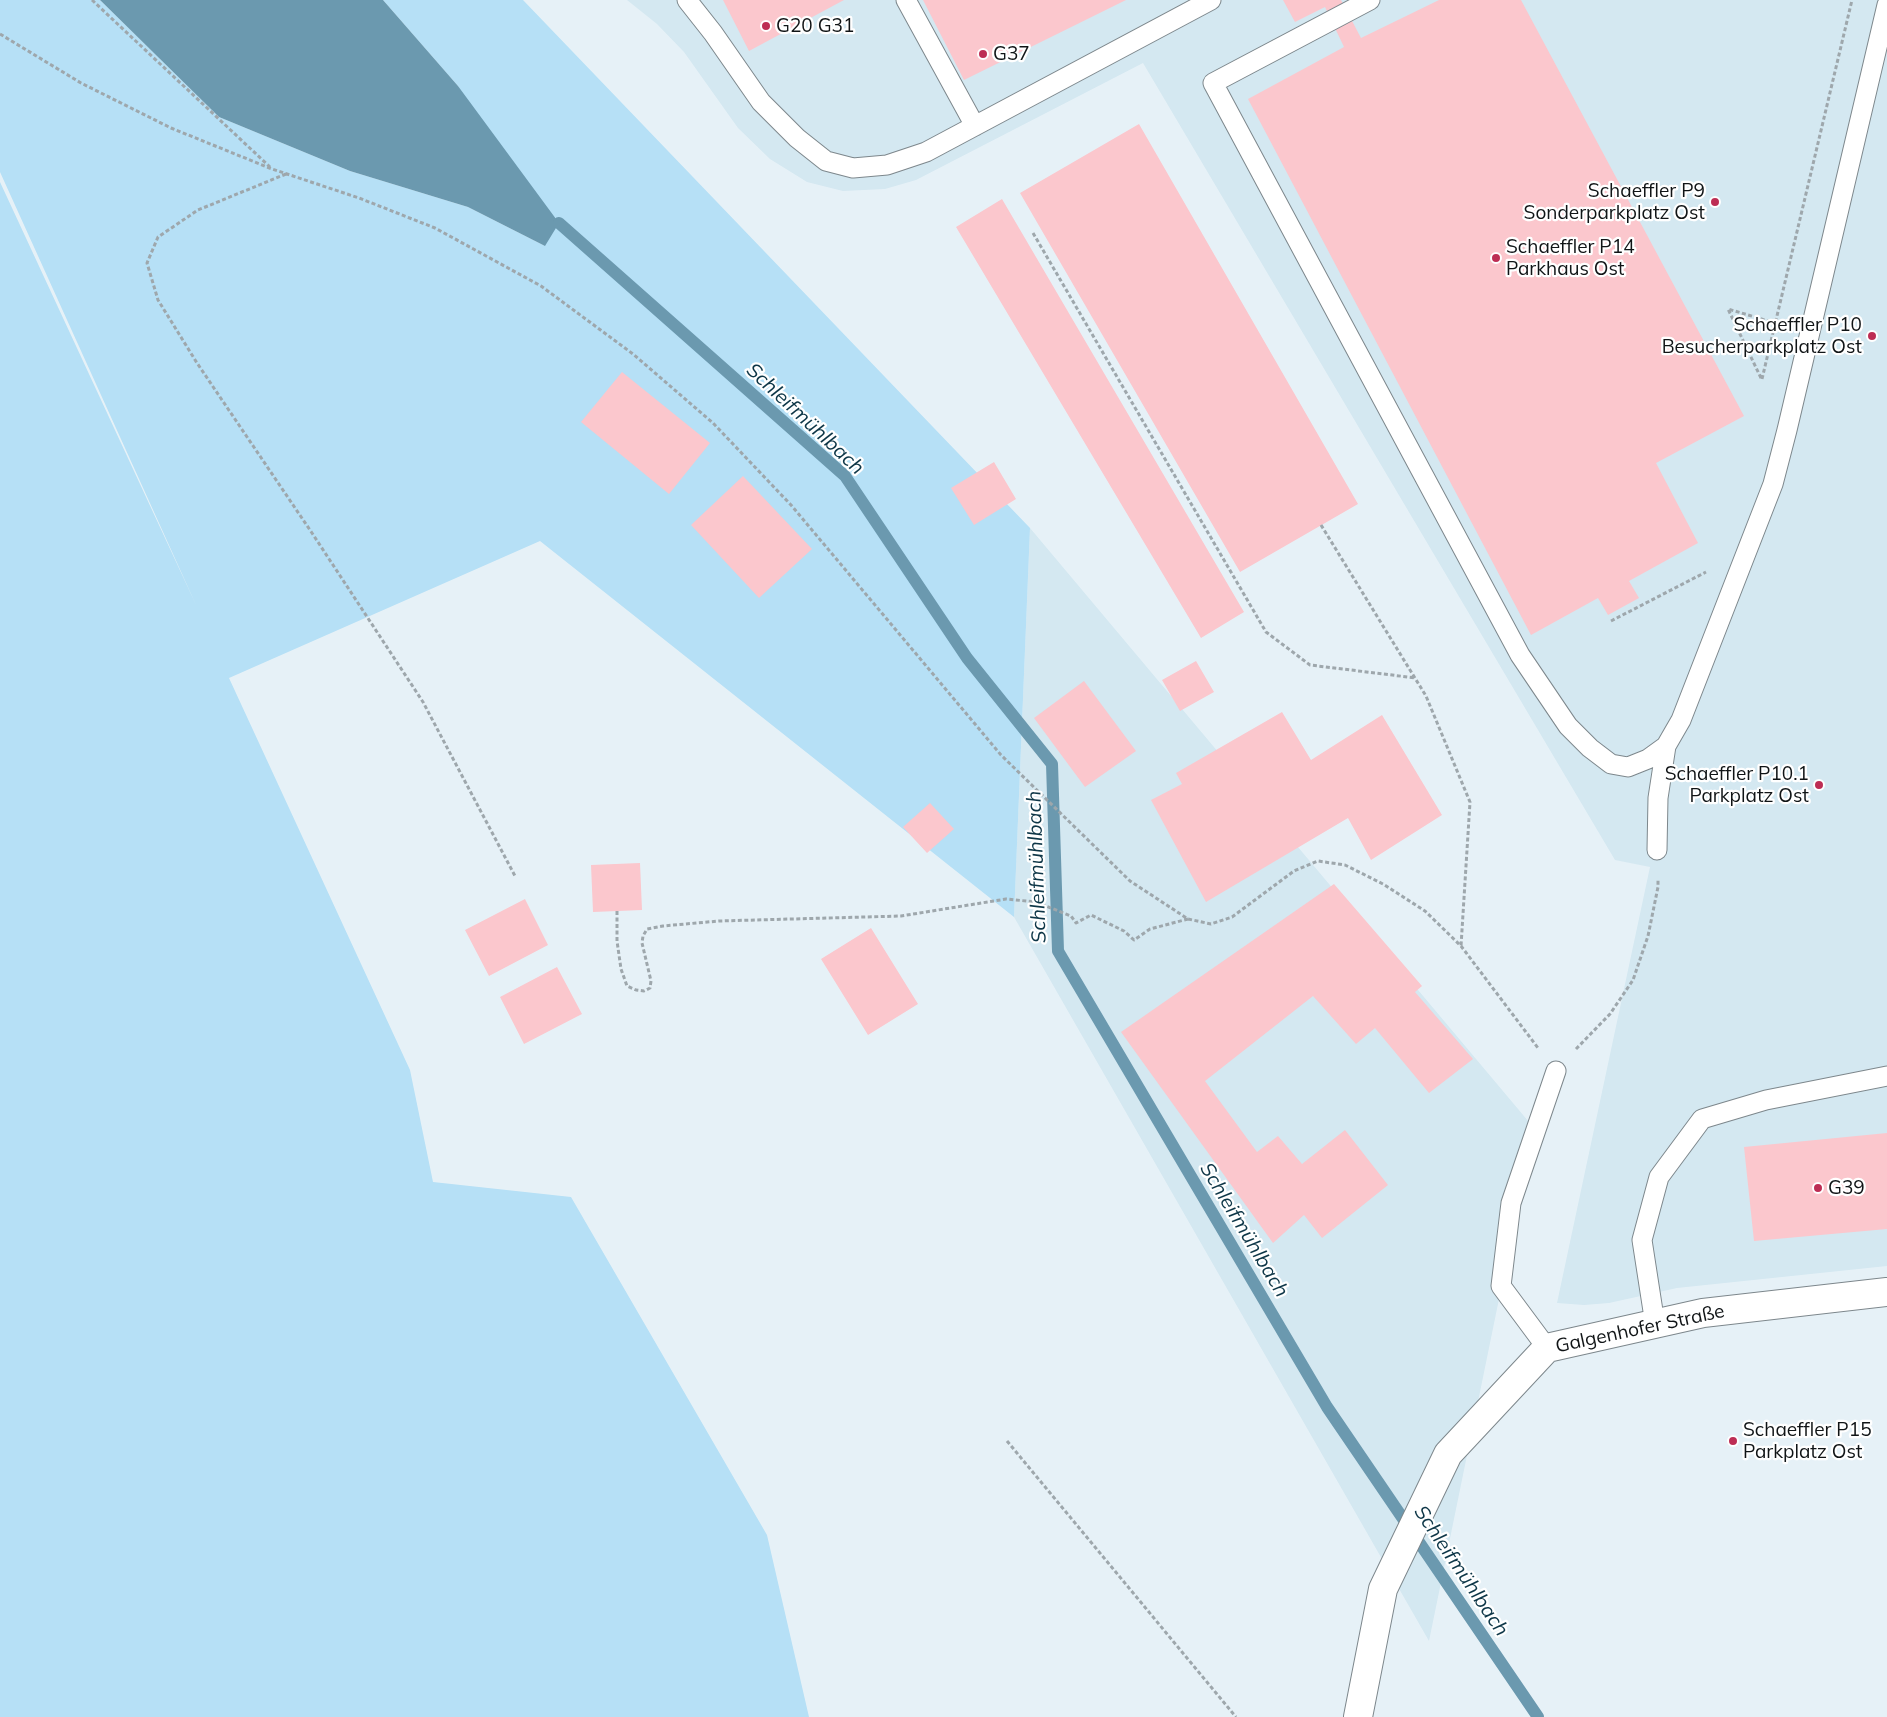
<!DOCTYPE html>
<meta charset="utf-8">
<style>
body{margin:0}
canvas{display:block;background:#e6f1f7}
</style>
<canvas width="1887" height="1717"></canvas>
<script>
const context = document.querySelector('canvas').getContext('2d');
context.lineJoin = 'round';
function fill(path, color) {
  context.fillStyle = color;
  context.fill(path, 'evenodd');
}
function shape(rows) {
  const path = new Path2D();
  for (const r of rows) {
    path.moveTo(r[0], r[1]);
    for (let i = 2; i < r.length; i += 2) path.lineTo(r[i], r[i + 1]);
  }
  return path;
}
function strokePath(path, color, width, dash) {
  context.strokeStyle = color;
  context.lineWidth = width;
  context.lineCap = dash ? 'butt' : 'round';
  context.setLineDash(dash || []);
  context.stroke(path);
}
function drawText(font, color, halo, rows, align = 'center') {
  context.font = font + ' Mulish,sans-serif';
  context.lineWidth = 4.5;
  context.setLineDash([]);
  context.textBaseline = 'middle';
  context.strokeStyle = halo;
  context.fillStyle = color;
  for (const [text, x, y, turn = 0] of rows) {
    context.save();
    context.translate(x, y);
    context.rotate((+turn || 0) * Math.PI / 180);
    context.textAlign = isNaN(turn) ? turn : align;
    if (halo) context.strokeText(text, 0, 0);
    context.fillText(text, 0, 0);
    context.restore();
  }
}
const built = shape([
 [627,0,1887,0,1887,1266,1677,1288,1609,1303,1584,1305,1557,1303,1650,867,1615,860,1143,63,916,180,885,189,843,191,807,182,770,159,738,128,684,52,657,24],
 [1030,528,1534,1128,1429,1641,1014,917]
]);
const green = shape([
 [0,0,100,0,219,117,350,171,468,207,545,246,458,86,383,0,523,0,1030,528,1014,917,540,541,229,678,410,1070,433,1182,571,1197,767,1535,809,1717,0,1717,0,182,197,607,0,172]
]);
const water = shape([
 [100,0,383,0,458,86,559,223,545,246,468,207,350,171,219,117]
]);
const stream = shape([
 [559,223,845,476,967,658,1052,764,1058,951,1327,1407,1538,1717]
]);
const building = shape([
 [723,0,844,0,749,51],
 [923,0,1126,0,964,80],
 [1283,0,1341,0,1361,38,1439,0,1521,0,1744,416,1656,463,1698,543,1629,581,1639,598,1608,615,1598,598,1531,635,1248,99,1344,47,1325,7,1295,22],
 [1139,124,1358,504,1240,572,1020,193],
 [1002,199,1244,612,1201,638,956,227],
 [622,372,710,443,669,494,581,422],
 [994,462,1016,499,974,525,951,488],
 [743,476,812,549,759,598,691,525],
 [1196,661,1214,692,1180,711,1162,680],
 [1084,681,1136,751,1085,787,1034,718],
 [1282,712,1311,760,1382,715,1442,815,1371,860,1348,818,1206,902,1151,800,1182,784,1176,773],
 [930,803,954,829,927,853,903,827],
 [640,863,642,910,593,912,591,865],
 [1334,884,1422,986,1415,992,1473,1059,1429,1093,1375,1028,1356,1044,1313,996,1205,1081,1257,1152,1278,1136,1302,1164,1345,1130,1388,1185,1322,1238,1304,1215,1273,1243,1121,1032],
 [525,899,548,945,489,976,465,930],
 [871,928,918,1004,868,1035,821,959],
 [557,967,582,1014,524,1044,500,997],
 [1887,1133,1887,1229,1754,1241,1744,1147]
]);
const path = shape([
 [92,0,270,167],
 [0,34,81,83,171,128,272,169,359,198,435,228,541,286,633,354,713,423,791,505,1001,755,1130,881,1188,919,1211,924,1232,917,1294,871,1318,861,1345,865,1383,884,1425,911,1461,946,1538,1048],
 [286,174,198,210,158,237,147,263,158,300,197,363,312,533,423,702,515,876],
 [1033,233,1266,632,1310,665,1416,678],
 [1761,378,1728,309,1775,323],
 [1762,379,1852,0],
 [1321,525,1426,696,1470,802,1461,946],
 [1611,621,1706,572],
 [617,911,617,941,621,969,627,986,636,990,644,991,650,988,651,981,642,943,643,936,647,929,663,926,719,921,901,916,1006,899,1036,902,1071,916,1076,923,1091,915,1124,931,1134,940,1150,929,1188,919],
 [1576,1049,1610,1014,1633,980,1648,936,1658,887,1658,880],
 [1007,1441,1236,1717]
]);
const service = shape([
 [687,0,713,33,761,102,797,138,826,161,853,168,887,165,926,152,1211,0],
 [906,0,975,126],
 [1370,0,1213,83,1520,655,1568,726,1590,748,1611,764,1628,767,1648,759,1666,746,1681,720,1773,484,1787,430,1887,5],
 [1657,850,1658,798,1666,746],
 [1655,1324,1642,1240,1659,1177,1702,1119,1766,1100,1887,1076],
 [1547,1348,1501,1286,1511,1203,1556,1071]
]);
const minor = shape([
 [1358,1717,1383,1589,1448,1454,1547,1348,1703,1313,1887,1292]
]);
const markers = [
 [766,26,5,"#bd2d54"],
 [983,54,5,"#bd2d54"],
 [1715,202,5,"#bd2d54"],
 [1496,258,5,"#bd2d54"],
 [1872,336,5,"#bd2d54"],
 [1819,785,5,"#bd2d54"],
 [1818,1188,5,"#bd2d54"],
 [1733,1441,5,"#bd2d54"]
];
const poiNames = [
 ["G20 G31",776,26],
 ["G37",993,54],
 ["Schaeffler P9",1705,191,"right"],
 ["Sonderparkplatz Ost",1705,213,"right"],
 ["Schaeffler P14",1506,247],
 ["Parkhaus Ost",1506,269],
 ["Schaeffler P10",1862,325,"right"],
 ["Besucherparkplatz Ost",1862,347,"right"],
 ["Schaeffler P10.1",1809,774,"right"],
 ["Parkplatz Ost",1809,796,"right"],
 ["G39",1828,1188],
 ["Schaeffler P15",1743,1430],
 ["Parkplatz Ost",1743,1452]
];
const streetNames = [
 ["Galgenhofer Straße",1640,1329,-12]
];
const waterNames = [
 ["Schleifmühlbach",805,419,43],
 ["Schleifmühlbach",1037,867,-92],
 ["Schleifmühlbach",1244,1230,59],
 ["Schleifmühlbach",1461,1571,56]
];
fill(built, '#d4e8f1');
fill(green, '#b6e0f6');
fill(water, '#6b99af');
strokePath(stream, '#6b99af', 12);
fill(building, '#fbc7cd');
strokePath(service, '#7d878c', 21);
strokePath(minor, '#7d878c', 30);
strokePath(path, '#9ea7ac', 3, [4, 2.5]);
strokePath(service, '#fff', 19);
strokePath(minor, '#fff', 28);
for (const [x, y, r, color] of markers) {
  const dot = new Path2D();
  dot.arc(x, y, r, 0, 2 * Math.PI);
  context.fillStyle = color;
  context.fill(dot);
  strokePath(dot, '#fff', 2);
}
drawText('19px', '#101416', '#fff', poiNames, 'left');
drawText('19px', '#101416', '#fff', streetNames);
drawText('italic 20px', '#0d3647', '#fff', waterNames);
</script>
